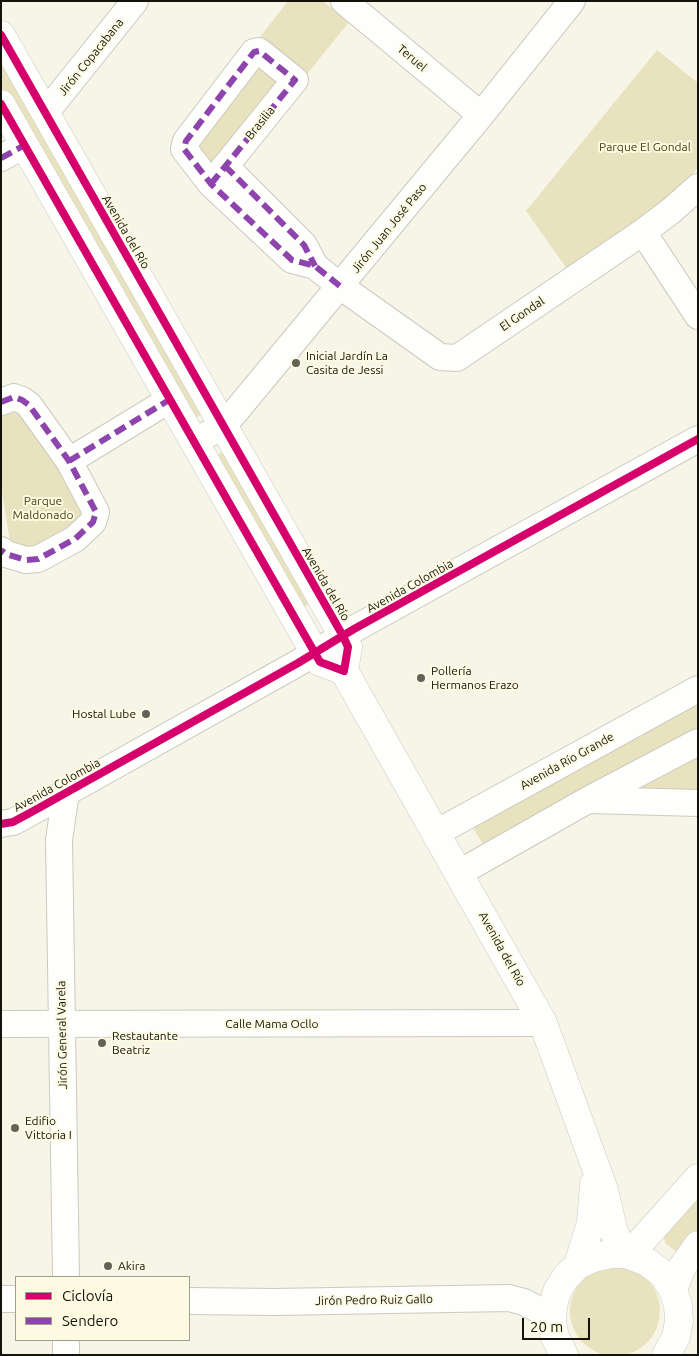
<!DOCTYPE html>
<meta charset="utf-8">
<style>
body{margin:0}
#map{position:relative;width:699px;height:1356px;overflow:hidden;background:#f7f5e8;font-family:Ubuntu,sans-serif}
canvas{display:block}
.frame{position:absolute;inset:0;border:2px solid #14130b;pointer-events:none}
.legend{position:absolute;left:15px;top:1276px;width:175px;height:65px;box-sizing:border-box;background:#fdfae2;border:1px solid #a09e8c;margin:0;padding:6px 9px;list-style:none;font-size:15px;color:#14130b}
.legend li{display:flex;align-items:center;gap:10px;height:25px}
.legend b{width:25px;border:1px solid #a09e8c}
.scale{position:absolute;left:522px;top:1318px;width:68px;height:22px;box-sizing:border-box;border:2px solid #14130b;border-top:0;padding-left:6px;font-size:15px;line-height:18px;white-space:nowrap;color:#14130b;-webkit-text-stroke:4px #fdfae2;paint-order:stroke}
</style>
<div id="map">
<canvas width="699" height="1356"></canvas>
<div class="frame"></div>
<ul class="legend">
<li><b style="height:6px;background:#d6006c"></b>Ciclovía</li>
<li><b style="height:6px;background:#8e44ad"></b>Sendero</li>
</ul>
<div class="scale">20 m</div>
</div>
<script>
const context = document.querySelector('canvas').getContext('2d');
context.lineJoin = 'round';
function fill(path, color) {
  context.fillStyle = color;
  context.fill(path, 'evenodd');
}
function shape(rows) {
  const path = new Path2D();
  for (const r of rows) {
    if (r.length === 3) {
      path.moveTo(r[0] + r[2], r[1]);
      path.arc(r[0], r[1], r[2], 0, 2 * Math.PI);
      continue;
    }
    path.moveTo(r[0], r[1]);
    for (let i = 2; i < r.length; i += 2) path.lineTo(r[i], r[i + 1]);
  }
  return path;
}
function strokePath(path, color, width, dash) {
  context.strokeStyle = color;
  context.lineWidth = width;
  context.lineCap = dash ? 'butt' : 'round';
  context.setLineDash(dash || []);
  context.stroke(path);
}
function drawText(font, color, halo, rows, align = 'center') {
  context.font = font + ' Ubuntu,sans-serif';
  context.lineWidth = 4;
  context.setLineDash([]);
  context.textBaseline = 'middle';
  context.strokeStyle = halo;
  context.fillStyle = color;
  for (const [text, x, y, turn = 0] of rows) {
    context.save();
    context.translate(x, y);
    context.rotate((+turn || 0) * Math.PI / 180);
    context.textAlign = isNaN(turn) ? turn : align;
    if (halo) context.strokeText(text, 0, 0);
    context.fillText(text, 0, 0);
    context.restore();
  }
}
const green = shape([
 [288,1,323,1,349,22,303,79,257,41],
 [657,50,698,83,698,168,679,188,660,204,567,269,526,211],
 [1,54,206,412,194,419,1,87],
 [260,63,280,78,213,169,192,148],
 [18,406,93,516,48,553,10,542,1,485,1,416,8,411],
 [227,449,313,600,302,609,214,457],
 [698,699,698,730,485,848,471,824],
 [698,751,698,795,637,794,633,787],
 [698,1199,698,1244,682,1256,665,1243,664,1236],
 [615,1311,45]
]);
const street = shape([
 [344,1,481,115],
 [46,112,135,1],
 [1,158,25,145],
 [225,166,304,245,315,266],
 [211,184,295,80,259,51,254,52,186,141,184,149,211,184,292,260,315,266,340,286,440,357,457,358,643,232,671,211,698,187],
 [643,232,698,316],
 [1,402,14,397,22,400,29,405,69,461,96,512,93,522,75,539,38,559,26,560,6,554,1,550],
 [194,442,223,426,236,411,481,115,572,1],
 [69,461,169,400],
 [66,792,59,840,66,1277],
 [589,800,698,803],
 [1,824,13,822,37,809,298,663,354,629,698,439],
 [436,833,698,689],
 [459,873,588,800,698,742],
 [1,1024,543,1023],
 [1,1299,16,1299],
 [189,1301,275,1302,509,1298,524,1302,539,1310,552,1323],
 [66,1355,66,1340]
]);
const secondary = shape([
 [1,35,343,636,348,647,344,671],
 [1,104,320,662,344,671,543,1023,604,1190,613,1229,619,1243,626,1254],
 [629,1255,698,1178],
 [578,1265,591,1223,594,1184],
 [673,1290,681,1269,698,1245],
 [564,1355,555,1337,552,1323,553,1306,557,1291,566,1277,578,1265,593,1258,610,1254,626,1254,647,1262,663,1274,673,1290,678,1305,679,1321,676,1337,666,1355]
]);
const quiet = shape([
 [1,158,25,145],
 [225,166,304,245,315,266],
 [211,184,295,80,259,51,254,52,186,141,184,149,211,184,292,260,315,266,340,286],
 [1,402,14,397,22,400,29,405,69,461,96,512,93,522,75,539,38,559,26,560,6,554,1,550],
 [69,461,169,400]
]);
const cycleway = shape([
 [1,35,343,636,348,647,344,671,320,662,1,104],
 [1,824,13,822,37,809,298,663,354,629,698,439]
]);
const markers = [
 [296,363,5,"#636258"],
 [421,678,5,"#636258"],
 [146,714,5,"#636258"],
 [102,1043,5,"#636258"],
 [15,1128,5,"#636258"],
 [108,1266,5,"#636258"]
];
const streetNames = [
 ["Jirón Copacabana",91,57,-51],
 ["Teruel",412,58,40],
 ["Brasilia",260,123,-51],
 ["Jirón Juan José Paso",389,228,-51],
 ["Avenida del Río",126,232,60],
 ["El Gondal",522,314,-34],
 ["Avenida del Río",326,584,60],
 ["Avenida Colombia",410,586,-29],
 ["Avenida Río Grande",567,761,-29],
 ["Avenida Colombia",57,785,-29],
 ["Avenida del Río",502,949,61],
 ["Calle Mama Ocllo",272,1024],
 ["Jirón General Varela",62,1035,-91],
 ["Jirón Pedro Ruiz Gallo",374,1300,-1]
];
const parkNames = [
 ["Parque El Gondal",645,147],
 ["Parque",43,501],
 ["Maldonado",43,515]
];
const poiNames = [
 ["Inicial Jardín La",306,356],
 ["Casita de Jessi",306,370],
 ["Pollería",431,671],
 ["Hermanos Erazo",431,685],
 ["Hostal Lube",136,714,"right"],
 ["Restautante",112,1036],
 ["Beatriz",112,1050],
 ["Edifio",25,1121],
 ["Vittoria I",25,1135],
 ["Akira",118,1266]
];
fill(green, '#e8e2be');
strokePath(street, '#cbcabf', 28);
strokePath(secondary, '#cbcabf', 29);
strokePath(street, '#fefefc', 26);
strokePath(secondary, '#fefefc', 28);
strokePath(quiet, '#8e44ad', 6, [12, 6]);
strokePath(cycleway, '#d6006c', 8);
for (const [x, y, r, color] of markers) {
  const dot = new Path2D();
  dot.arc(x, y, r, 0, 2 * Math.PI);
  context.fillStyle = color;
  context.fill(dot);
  strokePath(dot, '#fdfae2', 2);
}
drawText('12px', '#14130b', '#fdfae2', streetNames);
drawText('12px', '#484115', '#fdfae2', parkNames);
drawText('12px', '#14130b', '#fdfae2', poiNames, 'left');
</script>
